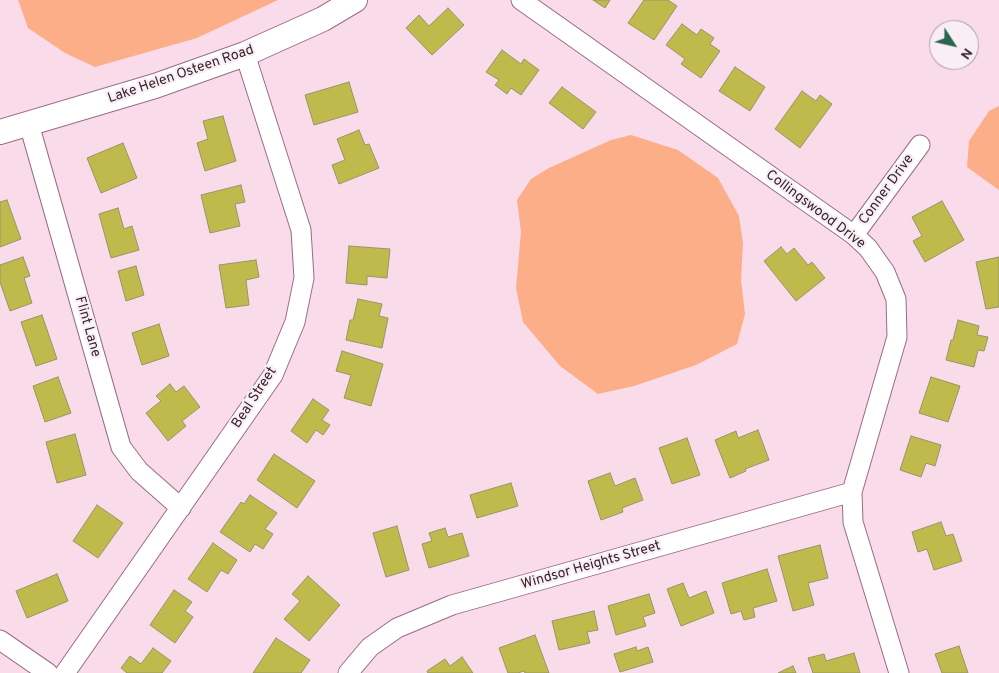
<!DOCTYPE html>
<style>
body{margin:0}
#map{position:relative;width:999px;height:673px;overflow:hidden;background:#f9dbea;font-family:Overpass,sans-serif}
canvas{display:block}
.north{position:absolute;left:929px;top:20px;width:50px;height:50px;box-sizing:border-box;background:#f9eef3;border:1px solid #ab9da4;border-radius:50%;rotate:125deg;font-size:14px;font-weight:700;line-height:20px;text-align:center;color:#36242e}
.north::after{content:'';display:block;margin:auto;width:18px;height:22px;background:#2a654f;clip-path:polygon(50% 0,100% 100%,50% 72%,0 100%)}
</style>
<div id="map">
<canvas width="999" height="673"></canvas>
<div class="north">N</div>
</div>
<script>
const context = document.querySelector('canvas').getContext('2d');
context.lineJoin = 'round';
function fill(path, color) {
  context.fillStyle = color;
  context.fill(path, 'evenodd');
}
function shape(rows) {
  const path = new Path2D();
  for (const r of rows) {
    path.moveTo(r[0], r[1]);
    for (let i = 2; i < r.length; i += 2) path.lineTo(r[i], r[i + 1]);
  }
  return path;
}
function strokePath(path, color, width, dash) {
  context.strokeStyle = color;
  context.lineWidth = width;
  context.lineCap = dash ? 'butt' : 'round';
  context.setLineDash(dash || []);
  context.stroke(path);
}
function drawText(font, color, halo, rows, align = 'center') {
  context.font = font + ' Overpass,sans-serif';
  context.lineWidth = 4.5;
  context.setLineDash([]);
  context.textBaseline = 'middle';
  context.strokeStyle = halo;
  context.fillStyle = color;
  for (const [text, x, y, turn = 0] of rows) {
    context.save();
    context.translate(x, y);
    context.rotate((+turn || 0) * Math.PI / 180);
    context.textAlign = isNaN(turn) ? turn : align;
    if (halo) context.strokeText(text, 0, 0);
    context.fillText(text, 0, 0);
    context.restore();
  }
}
const green = shape([
 [18,0,278,0,197,38,95,67,65,53,28,28],
 [999,106,999,190,967,167,969,141,989,111],
 [631,135,678,150,718,178,739,216,743,243,741,280,745,314,737,344,696,365,634,386,598,394,560,366,523,322,516,288,521,232,517,200,531,179,549,168,611,140]
]);
const building = shape([
 [593,0,610,0,605,8,593,0],
 [644,0,668,0,677,6,654,40,628,23,644,0],
 [448,8,464,25,432,55,406,28,419,15,429,26,448,8],
 [682,24,697,35,701,29,714,38,710,44,720,51,701,78,681,64,685,59,666,45,682,24],
 [502,50,521,64,524,59,539,70,521,95,511,88,507,94,495,85,499,80,486,72,502,50],
 [735,67,765,87,750,111,719,91,735,67],
 [349,82,358,112,314,125,305,95,349,82],
 [562,87,596,112,583,129,549,103,562,87],
 [802,91,816,101,820,95,832,104,800,148,775,129,802,91],
 [223,116,236,161,205,171,197,143,208,139,203,121,223,116],
 [359,130,365,145,369,144,379,168,339,184,332,165,345,160,337,139,359,130],
 [123,143,137,178,101,193,87,158,123,143],
 [241,185,245,202,235,204,240,226,210,233,201,195,241,185],
 [7,200,21,239,0,247,0,202,7,200],
 [942,201,964,240,925,262,913,241,922,236,912,217,942,201],
 [118,208,124,229,132,226,139,250,111,258,99,214,118,208],
 [349,246,390,249,387,278,367,276,367,285,346,283,349,246],
 [781,247,787,254,794,248,808,265,812,262,825,278,796,301,764,261,781,247],
 [23,257,30,276,24,278,32,303,10,311,0,282,0,265,23,257],
 [999,257,999,307,986,309,976,262,999,257],
 [256,260,259,277,246,280,249,305,226,308,219,265,256,260],
 [136,266,144,295,126,301,118,271,136,266],
 [358,299,382,304,379,316,388,318,382,348,346,340,350,320,353,320,358,299],
 [42,315,57,359,36,366,21,322,42,315],
 [958,320,979,326,977,335,988,337,984,351,978,350,974,367,946,360,951,340,953,340,958,320],
 [159,324,169,356,142,365,132,333,159,324],
 [342,351,383,364,371,406,344,398,351,375,336,371,342,351],
 [58,377,71,413,45,422,33,386,58,377],
 [931,377,960,386,948,422,919,413,931,377],
 [170,384,176,392,184,386,200,407,182,421,186,426,168,441,146,413,161,401,156,396,170,384],
 [313,399,329,410,322,420,330,425,323,435,316,430,307,443,291,431,313,399],
 [758,430,769,460,745,469,746,471,730,478,715,440,736,431,738,438,758,430],
 [75,434,86,475,57,483,46,442,75,434],
 [911,436,941,445,935,466,926,463,921,477,900,470,911,436],
 [687,438,700,475,672,484,659,448,687,438],
 [274,454,315,481,297,508,257,480,274,454],
 [610,473,615,486,635,478,643,500,622,508,623,512,601,520,588,481,610,473],
 [511,483,518,506,477,518,470,495,511,483],
 [250,495,277,513,265,529,273,534,263,549,255,544,250,552,220,532,241,502,244,504,250,495],
 [97,505,123,523,98,558,73,541,97,505],
 [941,522,946,536,953,534,962,561,934,570,927,549,918,552,912,532,941,522],
 [397,526,409,570,386,577,373,533,397,526],
 [445,528,448,537,462,533,469,556,429,568,422,544,432,541,429,533,445,528],
 [213,543,237,560,228,574,221,570,207,592,188,579,213,543],
 [820,545,828,578,808,583,814,605,793,611,778,556,820,545],
 [767,569,777,601,753,608,755,617,744,620,741,611,731,614,722,583,767,569],
 [57,574,68,601,27,618,16,591,57,574],
 [308,576,340,605,309,641,284,619,300,601,292,594,308,576],
 [683,583,689,598,706,591,714,613,681,626,667,589,683,583],
 [174,590,192,602,185,611,193,617,175,643,150,625,174,590],
 [649,594,655,613,643,617,646,626,616,635,608,606,649,594],
 [594,611,598,630,587,632,590,643,559,650,552,621,594,611],
 [535,635,549,673,525,673,524,671,518,673,508,673,499,648,535,635],
 [276,638,310,660,301,673,253,673,276,638],
 [959,646,968,673,942,673,935,654,959,646],
 [636,647,637,651,648,647,653,662,620,672,614,654,636,647],
 [153,648,171,661,162,673,127,673,121,668,130,656,141,664,153,648],
 [854,653,860,673,813,673,808,658,824,654,826,661,854,653],
 [462,657,473,673,428,673,427,671,445,659,450,666,462,657],
 [793,666,796,673,778,673,793,666]
]);
const minor = shape([
 [521,0,854,235,868,248,885,272,896,299,897,337,852,492,853,522,899,673],
 [29,124,121,447,139,471,181,508],
 [854,235,920,145],
 [0,640,48,673],
 [65,673,273,375,295,322,304,278,301,230,245,54],
 [348,673,370,647,397,628,452,605,852,492]
]);
const tertiary = shape([
 [0,132,155,86,245,54,323,19,355,0]
]);
const streetNames = [
 ["Lake Helen Osteen Road",181,75,-19],
 ["Conner Drive",887,190,-54],
 ["Collingswood Drive",815,210,37],
 ["Flint Lane",87,327,74],
 ["Beal Street",255,398,-57],
 ["Windsor Heights Street",591,566,-16]
];
fill(green, '#fbae88');
fill(building, '#c0ba4d');
strokePath(building, '#969566', 1);
strokePath(minor, '#996d84', 21);
strokePath(tertiary, '#996d84', 26);
strokePath(minor, '#fff', 19);
strokePath(tertiary, '#fff', 24);
drawText('14px', '#36242e', '#f9eef3', streetNames);
</script>
